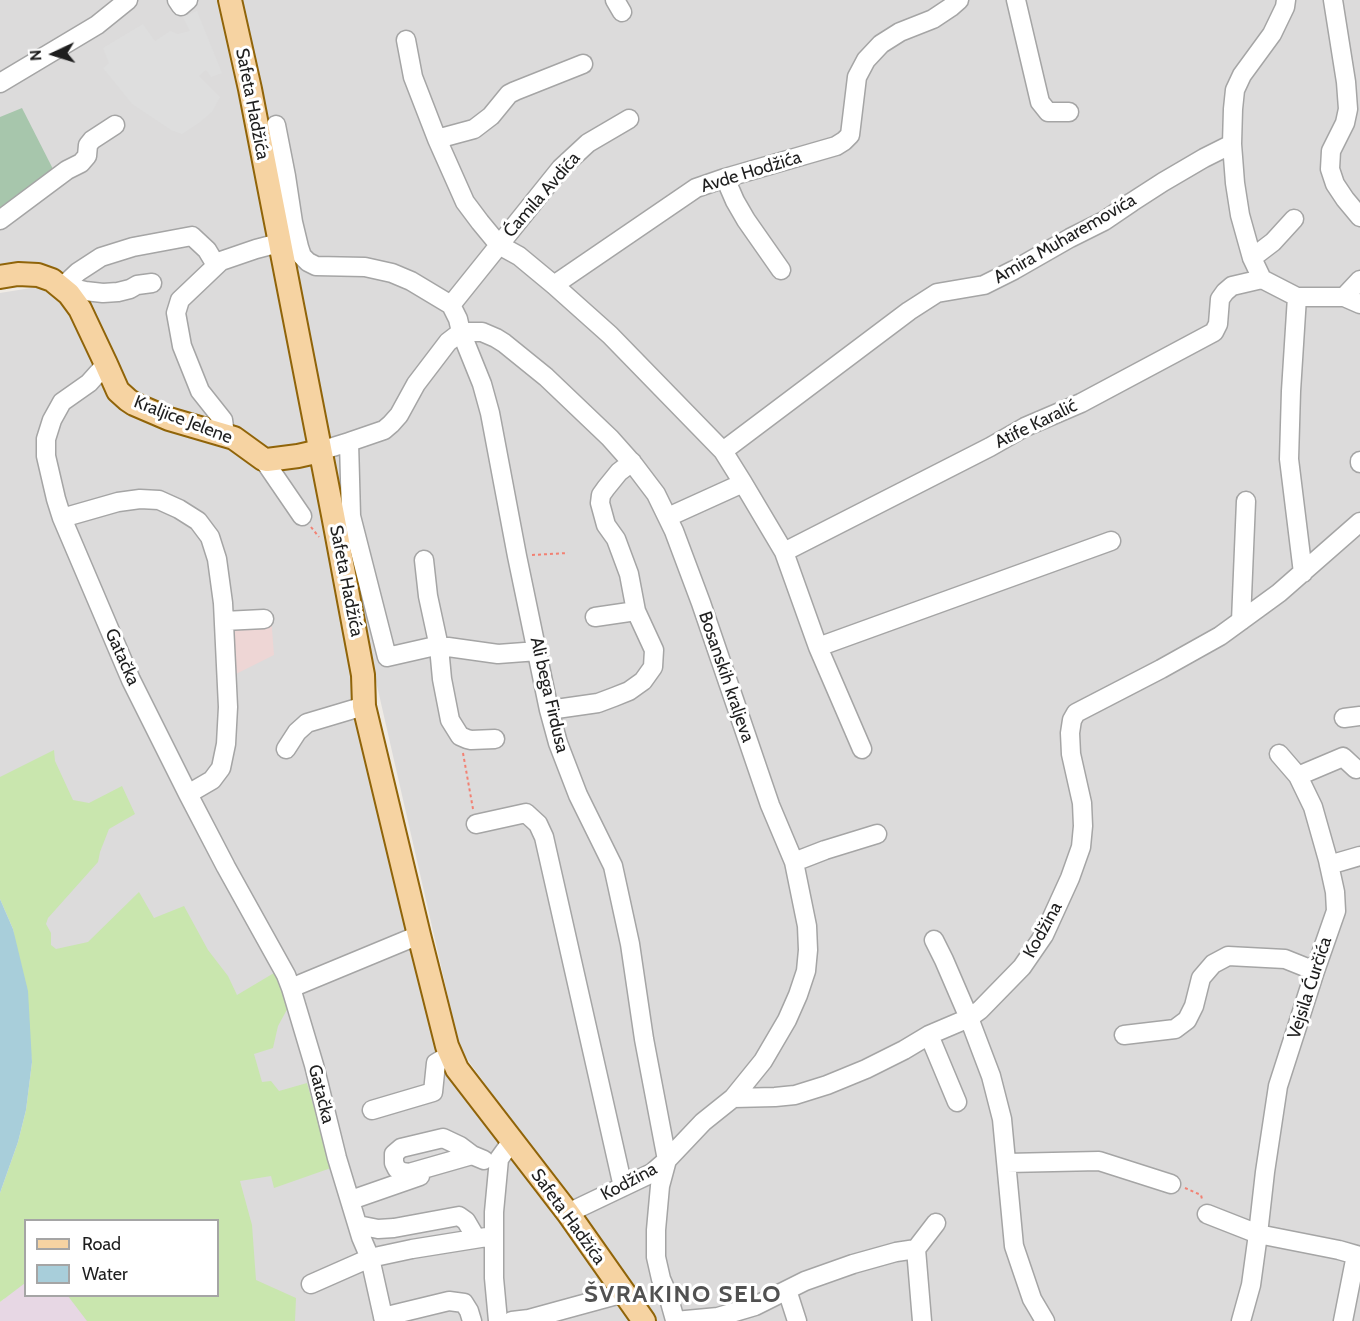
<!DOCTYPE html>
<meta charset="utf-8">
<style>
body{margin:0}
#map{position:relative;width:1360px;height:1321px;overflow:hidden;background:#efebe5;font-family:Cabin,sans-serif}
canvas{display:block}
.legend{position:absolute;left:24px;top:1219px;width:195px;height:78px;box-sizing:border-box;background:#fff;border:2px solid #a5a5a5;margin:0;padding:8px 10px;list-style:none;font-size:18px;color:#1e1e1e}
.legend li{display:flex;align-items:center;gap:12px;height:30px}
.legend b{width:30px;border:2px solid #a5a5a5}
.north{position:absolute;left:24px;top:24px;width:60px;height:60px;-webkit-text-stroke:4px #fff;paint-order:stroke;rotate:266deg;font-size:16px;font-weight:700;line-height:24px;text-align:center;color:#1e1e1e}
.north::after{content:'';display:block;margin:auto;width:21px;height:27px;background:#1e1e1e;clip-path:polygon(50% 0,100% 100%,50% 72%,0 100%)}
</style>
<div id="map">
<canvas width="1360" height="1321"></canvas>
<ul class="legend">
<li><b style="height:8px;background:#f6d3a2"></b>Road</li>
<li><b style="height:16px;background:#a8ceda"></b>Water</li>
</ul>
<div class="north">N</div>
</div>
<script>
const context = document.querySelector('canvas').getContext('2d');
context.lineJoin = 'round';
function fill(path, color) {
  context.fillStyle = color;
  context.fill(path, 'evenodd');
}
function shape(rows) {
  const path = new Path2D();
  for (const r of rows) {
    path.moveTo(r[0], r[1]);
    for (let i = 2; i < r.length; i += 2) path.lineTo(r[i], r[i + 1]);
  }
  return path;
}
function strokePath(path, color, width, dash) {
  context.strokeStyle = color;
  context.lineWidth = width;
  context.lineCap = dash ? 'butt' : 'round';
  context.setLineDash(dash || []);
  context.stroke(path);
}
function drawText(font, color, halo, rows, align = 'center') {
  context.font = font + ' Cabin,sans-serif';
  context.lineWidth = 6;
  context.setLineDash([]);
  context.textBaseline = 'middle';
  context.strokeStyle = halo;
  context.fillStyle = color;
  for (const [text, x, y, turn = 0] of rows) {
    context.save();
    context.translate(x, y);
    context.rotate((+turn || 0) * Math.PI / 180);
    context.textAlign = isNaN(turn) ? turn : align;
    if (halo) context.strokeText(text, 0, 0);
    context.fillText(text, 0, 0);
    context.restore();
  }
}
const residential = shape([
 [0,0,1360,0,1360,1321,655,1321,460,1049,325,458,275,467,117,398,76,306,33,279,0,285],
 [37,287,73,306,116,400,232,441,272,471,322,458,448,1063,638,1321,0,1321,4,1300,25,1234,26,1296,218,1296,218,1220,0,878,0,293]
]);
const commercial = shape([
 [271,616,274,655,234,675,230,618]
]);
const industrial = shape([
 [25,1283,26,1296,68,1296,87,1321,0,1321,0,1302]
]);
const grass = shape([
 [54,750,55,761,73,800,89,803,122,786,135,814,109,829,100,852,98,862,48,918,46,924,51,933,51,945,56,949,88,942,139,892,154,918,184,906,208,950,228,976,237,995,274,973,290,1004,278,1026,273,1048,254,1054,262,1082,271,1081,279,1091,307,1083,331,1168,274,1188,271,1176,240,1181,252,1225,256,1280,296,1298,295,1321,87,1321,68,1296,218,1296,218,1220,26,1220,25,1283,0,1302,0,1193,18,1142,26,1110,32,1062,13,929,0,899,0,777]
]);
const cemetery = shape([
 [22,108,55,173,0,211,0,117]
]);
const parking = shape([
 [197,11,222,73,211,77,206,70,199,76,220,97,212,112,199,123,182,134,171,130,132,104,103,68,109,63,103,48,143,24,155,41,170,31,178,34,190,31,183,17]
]);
const water = shape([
 [0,899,13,929,28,991,32,1062,26,1110,18,1142,0,1193]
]);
const path = shape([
 [311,527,319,537],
 [532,555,568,553],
 [463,753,473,809],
 [1185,1188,1201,1195,1202,1199]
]);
const minor = shape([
 [177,0,181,6,188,0],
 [615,0,622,12],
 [1016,0,1040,102,1048,112,1069,112],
 [1286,0,1285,7,1272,34,1242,75,1235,90,1233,109,1232,144,1235,183,1240,215,1252,258,1262,279,1297,297,1344,297,1360,304],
 [1333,0,1346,82,1348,109,1345,123,1331,151,1330,169,1335,184,1345,199,1360,217],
 [406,40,413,77,437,139,465,202,480,222,499,245,519,256,554,285,610,335,723,451,743,483,784,552,818,647,862,749],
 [0,83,97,25,128,0],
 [276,125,286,176,293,222,299,247,302,256,308,262,316,266,365,267,392,273,411,281,451,305,458,319,461,332,482,384,490,413,517,556,549,710,558,743,578,795,613,866,630,944,644,1039,667,1160,660,1186,656,1230,656,1257,661,1279,668,1295,675,1320],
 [437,139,474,129,491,116,509,94,515,91,583,64],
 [725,178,735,201,746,220,781,270],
 [0,220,67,170,81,163,87,156,88,145,92,140,115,125],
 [1252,258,1273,242,1294,219],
 [69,281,77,289,85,291,103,293,118,292,130,289,137,285,152,283],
 [554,285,696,188,725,178,836,146,844,141,850,135,857,77,866,60,881,44,900,32,933,19,951,7,959,0],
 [62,287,78,272,101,257,133,247,192,236,207,250,216,265],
 [1297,297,1291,391,1289,459,1303,573],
 [1344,297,1360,280],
 [451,305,561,168,588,143,629,119],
 [106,364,89,383,62,402,52,420,46,439,46,456,56,499,62,518,131,680,188,794,226,867,286,975,291,988,314,1065,337,1158,361,1237,370,1258,384,1321],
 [225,434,223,420,200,391,182,346,176,313,180,300,221,261,256,249,279,243],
 [349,442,351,516,387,657,431,647,448,647,498,654,538,651],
 [320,451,349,442,384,430,391,424,399,415,416,384,448,342,461,332,482,332,496,338,504,343,546,377,610,438,634,465,656,494,674,531,701,603,770,805,794,862,807,926,808,950,806,971,798,995,787,1020,763,1061,733,1098],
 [723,451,909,311,937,293,984,285,1014,270,1070,238,1104,221,1132,202,1163,182,1204,158,1232,144],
 [263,459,302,516],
 [1360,461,1360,463],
 [668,517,743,483],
 [62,518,118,502,140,499,159,500,179,509,198,521,210,537,217,559,223,603,228,707,226,744,221,768,212,780,188,794],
 [784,552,990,447,1025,427,1081,403,1214,332,1218,324,1220,299,1225,292,1232,286,1262,279],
 [424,560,428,596,439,647,442,679,450,720,460,736,467,739,471,740,495,739],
 [595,617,636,611],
 [224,621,264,619],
 [1241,621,1246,501],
 [818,647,1111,541],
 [549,710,598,703,614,697,629,691,643,681,653,667,654,650,636,611,629,574,616,539,606,525,600,503,601,495,606,488,619,472,632,462],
 [1344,718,1360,716],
 [286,749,297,732,307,723,364,706],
 [1298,776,1343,757,1356,769],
 [476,824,526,813,538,824,544,837,623,1187],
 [794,862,825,850,877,834],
 [1329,865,1360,856],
 [934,940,944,960,969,1018,991,1076,1002,1119,1014,1246,1032,1299,1045,1321],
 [291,988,419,935],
 [929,1035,957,1102],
 [1124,1035,1175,1029,1187,1020,1194,1006,1201,978,1213,964,1228,956,1285,959,1315,971],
 [372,1110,433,1092,436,1063,451,1054],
 [472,1155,409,1173,402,1172,397,1169,394,1163,394,1154,401,1148,443,1138,460,1146,472,1155,484,1160],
 [1007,1163,1099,1161,1171,1184],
 [351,1200,420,1176],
 [568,1213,652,1173,667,1160,703,1122,733,1098,775,1097,795,1095,827,1085,866,1069,904,1050,929,1035,969,1018,980,1010,1022,967,1044,935,1070,878,1081,847,1083,826,1082,803,1071,754,1070,733,1072,720,1076,713,1161,669,1220,636,1279,593,1360,522],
 [1207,1214,1258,1234,1339,1250,1360,1256],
 [358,1225,378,1229,394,1228,459,1216,466,1221,476,1238],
 [311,1284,370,1258,412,1249,493,1236],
 [787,1290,797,1321],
 [383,1317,449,1301,464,1303,469,1311,472,1321],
 [498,1321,494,1278,494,1212,499,1159,512,1141],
 [512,1321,529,1319,624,1293],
 [675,1321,718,1317,755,1306,805,1281,853,1264,896,1252,916,1249],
 [922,1321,916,1249,936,1223],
 [1241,1321,1251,1285,1258,1234,1265,1172,1278,1086,1315,971,1336,911,1335,892,1328,860,1313,807,1298,776,1279,754],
 [1343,1321,1356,1255]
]);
const major = shape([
 [230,0,250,89,333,515,363,675,364,706,419,935,447,1046,457,1069,568,1213,644,1321],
 [0,277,18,274,38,275,52,280,69,294,80,309,106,364,118,391,128,400,134,404,169,419,234,438,263,459,267,460,298,456,320,451]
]);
const streetNames = [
 ["Safeta Hadžića",252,104,79],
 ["Avde Hodžića",751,172,-17],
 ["Ćamila Avdića",542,195,-49],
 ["Amira Muharemovića",1065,239,-30],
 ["Kraljice Jelene",183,420,21],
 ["Atife Karalić",1036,424,-26],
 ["Safeta Hadžića",346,581,79],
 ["Gatačka",122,657,66],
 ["Bosanskih kraljeva",726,677,71],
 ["Ali bega Firdusa",549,695,77],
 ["Kodžina",1043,930,-61],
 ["Vejsila Ćurčića",1310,988,-72],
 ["Gatačka",321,1094,76],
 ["Kodžina",629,1182,-28],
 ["Safeta Hadžića",568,1217,54]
];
const districtNames = [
 ["ŠVRAKINO SELO",683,1295]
];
fill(residential, '#dcdbdb');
fill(commercial, '#eed6d5');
fill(industrial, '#e7d7e4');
fill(grass, '#c9e6ae');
fill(cemetery, '#a7c6ac');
fill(parking, '#dedede');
fill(water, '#a8ceda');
strokePath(minor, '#a5a5a5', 21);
strokePath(major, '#906409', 26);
strokePath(path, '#f28173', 2, [3, 3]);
strokePath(minor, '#fff', 18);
strokePath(major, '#f6d3a2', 22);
drawText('18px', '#1e1e1e', '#fff', streetNames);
context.letterSpacing = '1.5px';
drawText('bold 24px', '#515151', '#fff', districtNames);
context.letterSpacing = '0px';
</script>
